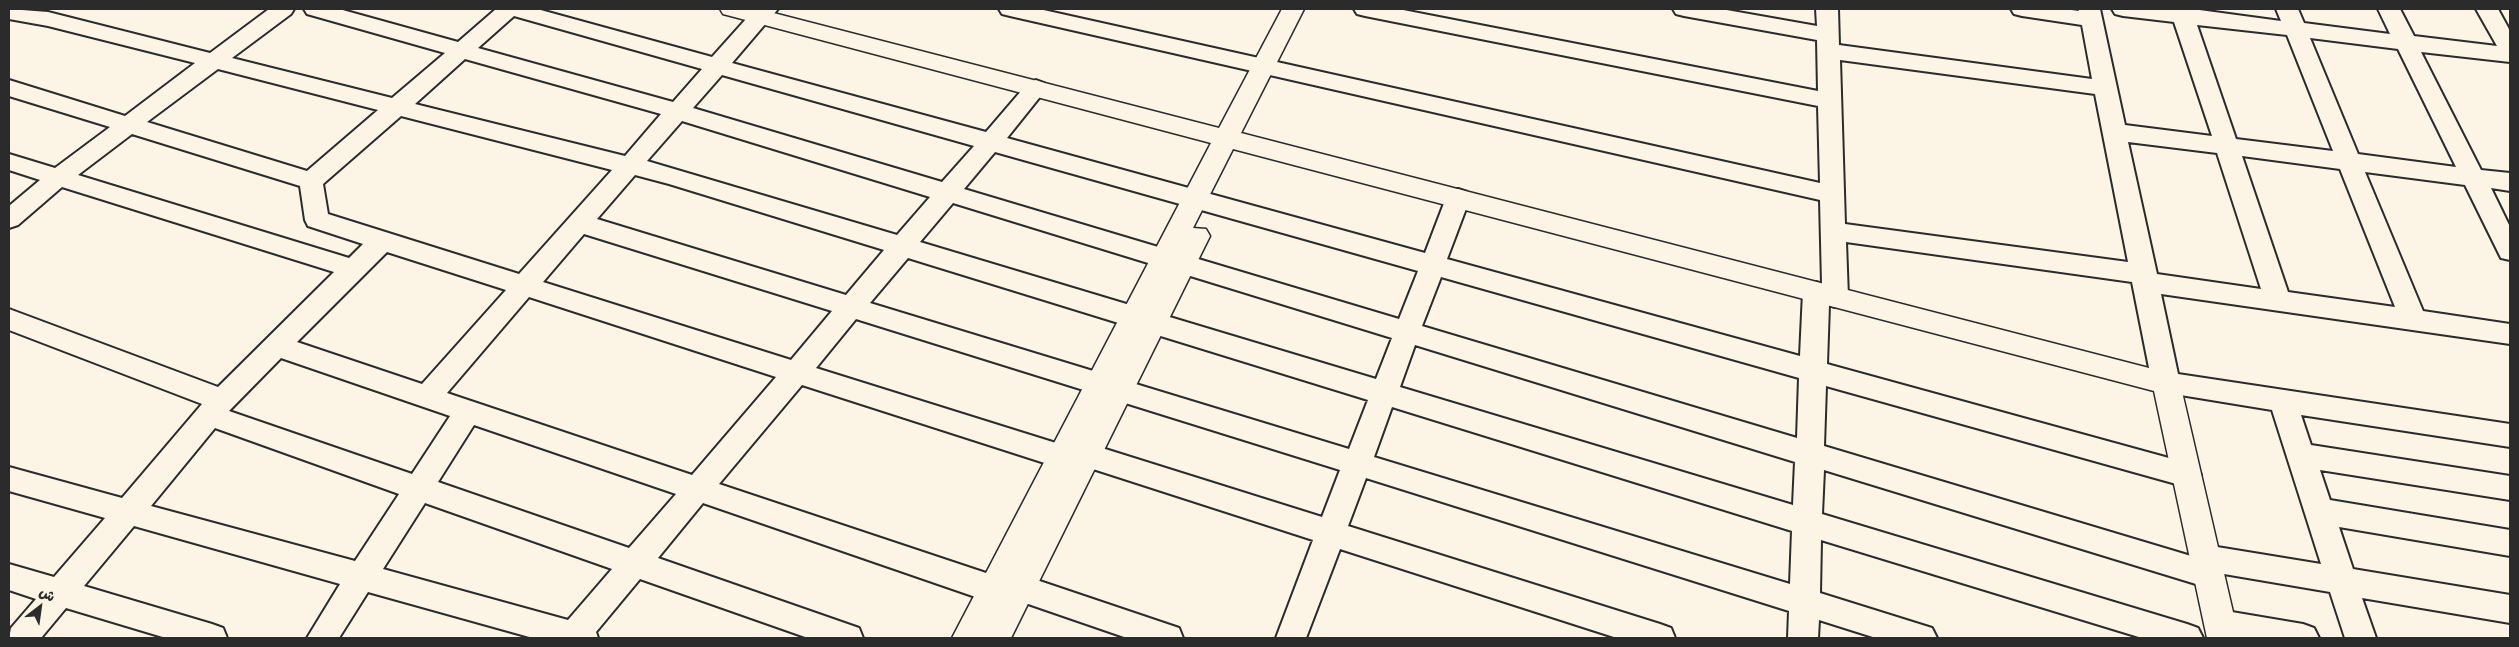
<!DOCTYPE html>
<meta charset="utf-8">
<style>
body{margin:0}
#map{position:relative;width:2519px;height:647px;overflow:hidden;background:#fcf5e5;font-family:"Shantell Sans","Playpen Sans Arabic",sans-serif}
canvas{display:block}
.frame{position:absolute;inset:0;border:10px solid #2b2b2b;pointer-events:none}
.north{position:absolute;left:15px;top:582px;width:50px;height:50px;-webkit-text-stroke:4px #fcf5e5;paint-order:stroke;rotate:30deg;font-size:14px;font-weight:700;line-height:20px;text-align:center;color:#2b2b2b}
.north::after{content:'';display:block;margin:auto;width:18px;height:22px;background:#2b2b2b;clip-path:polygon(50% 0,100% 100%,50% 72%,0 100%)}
</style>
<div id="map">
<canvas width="2519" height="647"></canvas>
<div class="frame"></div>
<div class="north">ش</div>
</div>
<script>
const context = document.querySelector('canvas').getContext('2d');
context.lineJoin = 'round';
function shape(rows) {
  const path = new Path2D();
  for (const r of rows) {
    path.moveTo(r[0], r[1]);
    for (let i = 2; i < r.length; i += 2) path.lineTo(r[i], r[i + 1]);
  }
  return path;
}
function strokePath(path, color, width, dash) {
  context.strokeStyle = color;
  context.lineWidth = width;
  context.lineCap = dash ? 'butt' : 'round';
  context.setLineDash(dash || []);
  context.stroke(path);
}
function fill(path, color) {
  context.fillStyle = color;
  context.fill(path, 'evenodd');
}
const street = shape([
 [9,9,48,12,210,53,269,9,294,9,291,14,232,58,392,98,445,53,307,14,304,9,339,9,458,42,496,9,537,9,712,57,755,9,778,9,732,63,986,132,1028,83,1036,80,1044,83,1047,88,1007,138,1425,253,1446,198,1449,192,1458,189,1467,192,1470,198,1447,259,1800,356,1803,292,1807,285,1816,282,1822,284,1820,200,1010,16,1002,14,999,9,1039,9,1820,183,1818,106,1365,16,1357,14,1354,9,1398,9,1818,91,1817,40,1684,16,1676,14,1673,9,1721,9,1817,26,1816,9,1838,9,1839,45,2092,79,2082,25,2022,16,2014,14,2011,9,2064,9,2079,11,2078,9,2100,9,2125,125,2212,136,2174,22,2123,16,2115,14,2112,9,2192,9,2281,21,2276,9,2298,9,2304,23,2390,34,2378,9,2400,9,2414,36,2497,46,2476,9,2498,9,2510,31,2510,62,2421,52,2481,170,2510,173,2510,191,2491,188,2510,227,2510,260,2501,258,2465,185,2365,172,2423,311,2510,324,2510,344,2161,294,2178,374,2510,424,2510,447,2301,415,2311,445,2510,476,2510,500,2320,470,2330,500,2510,530,2510,556,2339,527,2353,569,2510,595,2510,623,2362,598,2376,638,2345,638,2330,592,2224,574,2220,584,2209,588,1824,470,1822,514,2187,624,2198,628,2203,638,2142,638,1821,540,1820,593,1932,628,1937,638,1876,638,1819,620,1818,638,1788,638,1789,611,1366,478,1348,526,1660,624,1671,628,1675,638,1617,638,1340,549,1306,638,1276,638,1313,540,1093,469,1082,475,802,385,719,484,989,574,1001,568,1179,628,1183,638,1127,638,1005,596,1004,599,993,603,703,503,658,558,859,628,863,638,808,638,640,579,596,632,598,638,533,638,368,592,339,638,307,638,340,584,134,526,84,586,212,624,223,628,227,638,166,638,66,608,41,638,9,638,11,628,36,599,9,590,9,564,54,577,105,518,9,491,9,467,122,498,202,404,9,330,9,309,218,387,334,272,62,187,18,225,9,228,9,206,40,180,9,170,9,154,55,168,110,127,9,96,9,80,125,116,195,63,48,26,9,19,9,9],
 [514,16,702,69,673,102,478,48,514,16],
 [2197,25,2287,35,2333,151,2236,139,2197,25],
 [2310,38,2398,49,2456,167,2358,154,2310,38],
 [465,59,661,114,625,156,415,104,465,59],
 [1840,60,2095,94,2128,262,1845,224,1840,60],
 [218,69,378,110,307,171,147,122,218,69],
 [722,75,974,146,942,182,693,108,722,75],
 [401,116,612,170,519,274,328,214,323,184,401,116],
 [682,121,930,197,897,235,647,161,682,121],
 [132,134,300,186,305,220,308,226,363,244,349,258,78,175,132,134],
 [2128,142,2217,153,2261,289,2157,274,2128,142],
 [995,152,1418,271,1399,319,964,189,995,152],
 [2242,156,2340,169,2395,307,2288,292,2242,156],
 [635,175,669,184,884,250,846,295,597,219,635,175],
 [953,203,1392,338,1376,379,920,242,953,203],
 [584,234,832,311,791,360,543,282,584,234],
 [1846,242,2132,282,2152,383,2156,391,2272,410,2321,564,2205,545,2194,549,2191,556,1824,446,1826,386,2187,487,2197,484,2201,475,2197,466,2187,463,1827,364,1829,305,1835,307,1844,304,1848,297,1846,242],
 [387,252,506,290,422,384,297,342,387,252],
 [908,258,1368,400,1349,449,870,303,908,258],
 [1441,277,1799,378,1797,438,1422,326,1441,277],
 [529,297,776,377,692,475,447,393,529,297],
 [856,319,1340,470,1322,517,1086,443,1075,449,816,368,856,319],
 [1415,345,1795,462,1793,505,1400,387,1415,345],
 [281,358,450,416,412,474,229,411,281,358],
 [1392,407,1792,531,1790,584,1374,457,1392,407],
 [474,425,676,494,629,548,438,482,474,425],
 [215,428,399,494,355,561,151,506,215,428],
 [425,503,612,569,568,620,383,569,425,503],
 [2220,610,2303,624,2314,628,2319,638,2220,638,2209,634,2205,624,2209,614,2220,610]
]);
const secondary = shape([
 [720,9,758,9,1219,128,1282,9,1304,9,1241,133,2176,375,2180,383,2239,638,2207,638,2154,391,1233,149,1193,228,1206,229,1210,236,1011,638,952,638,1211,143,723,14,720,9]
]);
strokePath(street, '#2b2b2b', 4);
strokePath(secondary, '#2b2b2b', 3);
fill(street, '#fcf5e5');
fill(secondary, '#fcf5e5');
</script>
